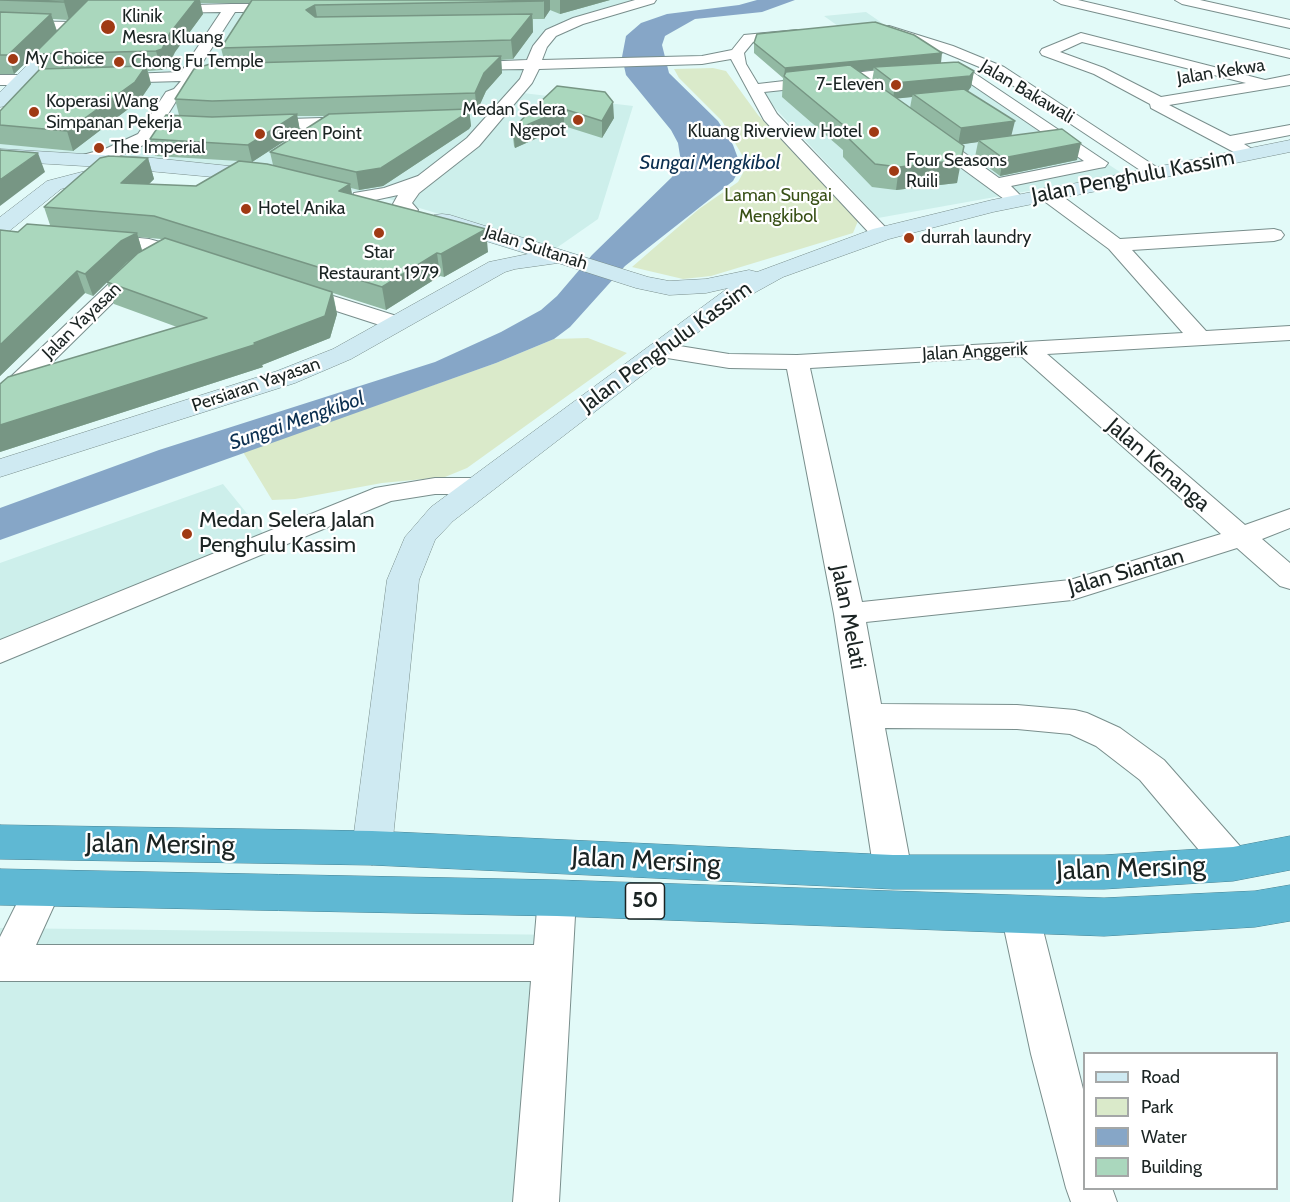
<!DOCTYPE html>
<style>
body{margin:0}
#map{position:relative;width:1290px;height:1202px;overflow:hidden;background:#e2faf8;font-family:Cabin,sans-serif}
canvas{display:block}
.legend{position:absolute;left:1083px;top:1052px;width:195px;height:138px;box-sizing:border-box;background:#fff;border:2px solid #a4a7a7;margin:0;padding:8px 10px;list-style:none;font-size:18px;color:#1b2423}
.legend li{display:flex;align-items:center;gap:12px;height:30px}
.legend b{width:30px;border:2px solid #a4a7a7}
</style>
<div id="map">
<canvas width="1290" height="1202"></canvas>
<ul class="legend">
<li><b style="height:8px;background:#cfeaf2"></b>Road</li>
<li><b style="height:16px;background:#daeaca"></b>Park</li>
<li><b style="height:16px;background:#86a6c7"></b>Water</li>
<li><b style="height:16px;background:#aad7bd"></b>Building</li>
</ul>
</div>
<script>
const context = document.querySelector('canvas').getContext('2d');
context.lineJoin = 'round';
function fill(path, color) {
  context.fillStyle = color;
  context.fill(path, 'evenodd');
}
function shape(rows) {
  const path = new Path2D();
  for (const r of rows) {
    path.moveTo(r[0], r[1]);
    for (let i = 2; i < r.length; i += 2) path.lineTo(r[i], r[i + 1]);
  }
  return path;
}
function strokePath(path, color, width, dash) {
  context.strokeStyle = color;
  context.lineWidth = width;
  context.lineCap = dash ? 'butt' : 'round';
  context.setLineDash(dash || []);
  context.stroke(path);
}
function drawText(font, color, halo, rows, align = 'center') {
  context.font = font + ' Cabin,sans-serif';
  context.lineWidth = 4.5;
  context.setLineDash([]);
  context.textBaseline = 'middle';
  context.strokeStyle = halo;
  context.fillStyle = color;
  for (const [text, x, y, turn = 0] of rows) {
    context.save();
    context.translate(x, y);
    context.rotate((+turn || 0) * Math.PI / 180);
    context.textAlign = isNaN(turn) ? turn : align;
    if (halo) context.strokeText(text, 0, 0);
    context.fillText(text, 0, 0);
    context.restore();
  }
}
const built = shape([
 [107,0,642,0,558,24,549,30,532,45,522,81,514,92,633,106,598,219,555,249,393,200,313,181,0,149,0,110,43,69],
 [866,12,882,23,838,26,824,16],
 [932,71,970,73,1123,174,878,218,758,90],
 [223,484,275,548,0,660,0,563],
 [0,928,568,935,552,1202,0,1202]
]);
const green = shape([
 [713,68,726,71,758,115,858,221,853,233,711,276,683,279,632,267,699,209,738,182,744,171,745,160,722,121,679,78,674,69],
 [588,338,627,353,467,468,445,477,382,483,295,499,272,500,243,452,496,363,554,339]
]);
const water = shape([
 [757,0,795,0,762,12,695,19,665,36,662,45,669,73,718,121,733,145,739,161,738,172,733,181,625,266,570,327,554,339,496,363,0,540,0,508,159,450,435,362,501,332,541,310,557,296,592,255,672,177,681,162,678,143,671,130,626,75,622,57,626,36,641,23,667,14,739,5]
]);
const street = shape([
 [635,0,656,0,654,3,583,24,556,36,547,47,542,60,702,56,732,50,744,35,797,30,804,34,802,37,753,42,744,53,746,64,758,84,914,66,919,68,922,71,919,74,914,76,764,92,777,114,888,230,891,234,888,238,874,238,764,120,731,59,702,64,539,69,532,83,479,146,419,193,412,203,418,210,415,214,401,214,395,208,393,204,398,195,361,203,354,201,352,197,354,193,384,188,418,176,467,138,520,79,524,69,462,70,455,66,457,63,527,60,533,46,546,30,573,18,635,0],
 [1054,0,1078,0,1290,50,1290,58,1061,4,1054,0],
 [1175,0,1200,0,1290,20,1290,28,1182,4,1175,0],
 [231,4,253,4,260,8,253,12,235,12,197,71,231,70,239,75,231,80,197,80,186,95,178,98,165,119,202,119,208,120,210,124,208,128,158,129,150,142,117,157,85,165,79,164,76,160,79,156,105,149,138,134,166,92,174,89,181,81,108,83,103,81,100,78,103,75,181,72,221,12,162,13,157,12,155,9,157,6,231,4],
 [0,21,75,22,82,26,75,30,0,29,0,21],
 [889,26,953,46,1004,67,1164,172,1161,176,1149,176,994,73,943,52,884,33,882,30,884,27,889,26],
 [1081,33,1265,80,1290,75,1290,85,1169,105,1230,136,1290,125,1290,135,1244,144,1260,154,1257,158,1245,158,1151,108,1150,104,1094,74,1042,55,1040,52,1042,49,1081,33],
 [1082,42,1246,83,1161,97,1104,68,1060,52,1082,42],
 [960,65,965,67,1108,163,1105,167,1099,168,1011,186,1020,195,1018,199,1011,201,1004,199,922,139,920,135,922,131,934,131,999,178,1084,161,955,73,952,70,955,67,960,65],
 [0,75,23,75,31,80,23,85,0,85,0,75],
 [354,117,362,122,360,126,258,130,250,125,258,120,354,117],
 [1047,188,1054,190,1120,239,1274,229,1281,231,1284,235,1281,239,1274,241,1132,250,1206,331,1290,326,1290,340,1047,354,1245,525,1290,509,1290,528,1262,539,1290,563,1290,589,1280,586,1237,548,1072,600,866,622,881,704,1017,705,1075,710,1087,713,1120,728,1164,760,1246,853,1252,864,1246,875,1233,880,1220,875,1140,780,1096,746,1070,734,1017,729,885,728,912,872,906,883,893,888,880,883,874,872,834,614,787,369,729,368,661,357,653,355,650,350,653,345,661,343,729,354,797,355,1183,333,1109,249,1040,198,1038,194,1040,190,1047,188],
 [1021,356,1221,534,1070,580,862,602,810,368,1021,356],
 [101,234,149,239,196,252,199,256,196,260,189,262,148,251,94,244,91,240,94,236,101,234],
 [140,259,147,261,150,265,147,269,9,405,0,407,0,387,133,261,140,259],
 [295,284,403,318,406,323,403,328,395,330,287,295,284,290,287,285,295,284],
 [435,478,480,478,489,480,493,486,489,492,480,494,435,494,391,501,0,663,0,640,375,488,435,478],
 [43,872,56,877,62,888,36,945,534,945,538,898,543,886,557,882,571,886,576,898,559,1202,513,1202,531,981,0,981,0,937,30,877,43,872],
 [1020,897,1034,902,1039,914,1084,1093,1084,1188,1112,1188,1117,1202,1071,1202,1066,1188,1031,1054,1001,914,1006,902,1020,897]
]);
const secondary = shape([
 [92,0,107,0,6,106,0,107,0,92,92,0],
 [1290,140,1290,152,993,212,889,239,783,277,736,303,453,521,435,540,419,580,392,848,386,860,372,865,358,860,352,848,387,580,405,537,431,507,728,288,706,293,669,295,636,288,558,263,515,269,505,272,351,359,295,383,0,477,0,459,277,371,333,349,489,262,528,254,434,225,431,220,434,215,442,214,450,215,648,277,669,281,706,279,749,270,757,272,873,229,992,200,1290,140],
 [0,149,153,158,267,170,274,172,277,176,274,180,267,182,116,168,118,171,115,175,61,189,8,232,0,233,0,217,47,181,101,167,0,161,0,149]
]);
const highway = shape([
 [0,825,372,831,893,855,1104,855,1233,847,1290,836,1290,870,1233,881,1104,889,893,889,372,865,0,859,0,825],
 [0,869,557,880,1104,898,1255,891,1290,885,1290,921,1255,927,1104,936,557,916,0,905,0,869]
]);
const wall = shape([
 [0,0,610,0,560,14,550,10,544,19,533,19,533,32,513,59,501,60,502,73,486,91,477,111,469,111,471,126,469,129,383,186,359,190,351,188,352,194,488,252,444,277,440,276,386,310,333,293,337,314,330,338,262,365,263,367,0,452,0,384,177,327,114,304,107,282,128,262,93,296,85,293,0,376,0,230,18,232,50,225,44,207,148,158,154,179,149,184,196,186,239,161,155,156,150,139,179,115,175,99,225,64,221,48,250,3,200,3,203,14,175,52,167,68,161,70,148,71,151,84,140,100,73,151,0,144,0,111,39,70,34,55,14,74,0,74],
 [53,19,68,20,57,31],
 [297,116,326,116,270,152,273,165,252,162,300,131],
 [138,237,161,239,163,240,142,250],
 [754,43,941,63,974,71,971,87,968,91,1012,136,1077,160,1000,176,975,157,978,142,961,144,957,183,896,190,872,187,843,157,843,150,782,97,783,78,754,53],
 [874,70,872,81,859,71],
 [912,97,910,108,897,98],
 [557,86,614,118,602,138,564,126,515,148,514,146,512,129]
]);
const shadedWall = shape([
 [65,0,90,0,69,20,64,2],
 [196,0,200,0,203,14,175,52,167,68,161,70,156,51],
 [544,0,550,0,550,10,544,19],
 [560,0,610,0,560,14],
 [315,5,318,23,306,10],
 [51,14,57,32,14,74,8,55],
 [532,14,533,32,513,59,511,40],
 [942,53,941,63,874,67,873,70,787,79,784,77,785,68],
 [501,56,502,73,486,91,477,111,475,93,484,73],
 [146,66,151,84,140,100,73,151,67,131],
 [974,71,971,87,968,91,913,94,912,97,893,99,895,83],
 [613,102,614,118,602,138,602,121],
 [469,109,471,126,469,129,383,186,359,190,356,172],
 [564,109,564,126,515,148,513,131],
 [297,114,300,131,252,162,248,145],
 [1015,121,1011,137,978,140,978,142,958,145,961,128],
 [1081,143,1077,160,1000,176,1003,158],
 [964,146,957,183,896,190,899,167],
 [38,153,45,172,0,206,0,180],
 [148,158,154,179,128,205,121,183],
 [350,184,354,206,339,191],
 [486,229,488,252,444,277,441,254],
 [137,233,143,254,127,262,93,296,85,274,121,241],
 [437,253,440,276,386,310,382,287],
 [77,271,85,293,0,376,0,345],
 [332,292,337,314,330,338,262,365,263,367,0,452,0,425,254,343]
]);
const building = shape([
 [0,0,65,0,64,2,0,0],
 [88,0,196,0,170,33,162,49,156,51,34,54,88,0],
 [252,0,544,0,543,1,315,5,306,10,315,17,532,14,511,40,221,48,252,0],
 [0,12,51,14,8,55,0,55,0,12],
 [875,22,914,35,942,53,785,68,754,43,757,34,875,22],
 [501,56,484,73,475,93,212,101,175,99,194,69,210,64,501,56],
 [958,62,974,71,970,76,895,83,874,67,958,62],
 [850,65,964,146,961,160,899,167,875,164,845,135,854,134,784,76,786,72,850,65],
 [146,66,135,82,67,131,0,125,0,111,40,69,146,66],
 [557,86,605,92,613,102,602,121,564,109,513,131,512,129,557,86],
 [964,89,1015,121,961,128,913,94,964,89],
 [469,109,467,113,381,168,356,172,270,152,329,114,469,109],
 [297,114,248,145,150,139,166,115,212,117,297,114],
 [1062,129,1081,143,1003,158,978,140,1062,129],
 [0,150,38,153,0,180,0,150],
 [109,156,148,158,121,183,196,186,239,161,267,164,350,184,339,191,486,229,441,254,437,253,382,287,154,216,44,207,100,158,109,156],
 [27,224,137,233,121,241,85,274,77,271,0,345,0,230,18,232,27,224],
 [165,238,332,292,325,316,254,343,257,344,0,425,0,384,8,377,207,318,107,282,138,253,165,238]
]);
const markers = [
 [108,27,8,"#a03a14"],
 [13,59,6,"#a03a14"],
 [119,62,6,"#a03a14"],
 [896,85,6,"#a03a14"],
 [34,112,6,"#a03a14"],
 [578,120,6,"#a03a14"],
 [874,132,6,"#a03a14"],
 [260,134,6,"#a03a14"],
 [99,148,6,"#a03a14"],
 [894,171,6,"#a03a14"],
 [246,209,6,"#a03a14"],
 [379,233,6,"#a03a14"],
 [909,238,6,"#a03a14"],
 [187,534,6,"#a03a14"]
];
const farPoinames = [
 ["Klinik",122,17],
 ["Mesra Kluang",122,38],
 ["My Choice",25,59],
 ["Chong Fu Temple",131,62],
 ["7-Eleven",884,85,"right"],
 ["Koperasi Wang",46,102],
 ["Simpanan Pekerja",46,123],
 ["Medan Selera",566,110,"right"],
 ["Ngepot",566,131,"right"],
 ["Kluang Riverview Hotel",862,132,"right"],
 ["Green Point",272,134],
 ["The Imperial",111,148],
 ["Four Seasons",906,161],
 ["Ruili",906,182],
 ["Hotel Anika",258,209],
 ["durrah laundry",921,238],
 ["Star",379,253,"center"],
 ["Restaurant 1979",379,274,"center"]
];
const farStreetnames = [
 ["Jalan Kekwa",1221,72,-9],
 ["Jalan Bakawali",1027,92,31],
 ["Jalan Sultanah",536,248,18],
 ["Jalan Yayasan",82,321,-44],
 ["Jalan Anggerik",975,352,-3],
 ["Persiaran Yayasan",256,385,-19]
];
const farParknames = [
 ["Laman Sungai",778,196],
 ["Mengkibol",778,217]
];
const farWaternames = [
 ["Sungai Mengkibol",710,163],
 ["Sungai Mengkibol",297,421,-19]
];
const shields = [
 [645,901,39]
];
const shieldNames = [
 ["50",645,901]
];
const streetNames = [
 ["Jalan Penghulu Kassim",1133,177,-11],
 ["Jalan Penghulu Kassim",666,347,-36],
 ["Jalan Kenanga",1158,465,41],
 ["Jalan Siantan",1126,572,-16],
 ["Jalan Melati",848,617,79]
];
const poiNames = [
 ["Medan Selera Jalan",199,521],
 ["Penghulu Kassim",199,546]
];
const nearStreetnames = [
 ["Jalan Mersing",160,845,1],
 ["Jalan Mersing",646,861,3],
 ["Jalan Mersing",1131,869,-2]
];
fill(built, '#cdefeb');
fill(green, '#daeaca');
fill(water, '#86a6c7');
strokePath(street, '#798e8c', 2);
strokePath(secondary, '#798e8c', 1);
strokePath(highway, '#478495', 1);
fill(street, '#fff');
fill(secondary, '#cfeaf2');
fill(highway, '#5fb8d3');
fill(wall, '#92b9a3');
fill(shadedWall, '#779684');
fill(building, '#aad7bd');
strokePath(building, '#779684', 1.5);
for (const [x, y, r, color] of markers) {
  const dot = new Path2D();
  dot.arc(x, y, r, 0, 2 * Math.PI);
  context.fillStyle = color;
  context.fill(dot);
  strokePath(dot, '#fff', 2);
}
drawText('18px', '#1b2423', '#fff', farPoinames, 'left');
drawText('18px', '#1b2423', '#fff', farStreetnames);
drawText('18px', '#385015', '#fff', farParknames);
drawText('italic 20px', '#0b2f50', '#fff', farWaternames);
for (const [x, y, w] of shields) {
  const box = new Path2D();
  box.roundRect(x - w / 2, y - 18, w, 36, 4.5);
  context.fillStyle = '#fff';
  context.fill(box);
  strokePath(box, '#1b2423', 1.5);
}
drawText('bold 21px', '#1b2423', null, shieldNames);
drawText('22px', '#1b2423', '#fff', streetNames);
drawText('22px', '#1b2423', '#fff', poiNames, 'left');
drawText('27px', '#1b2423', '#fff', nearStreetnames);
</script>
